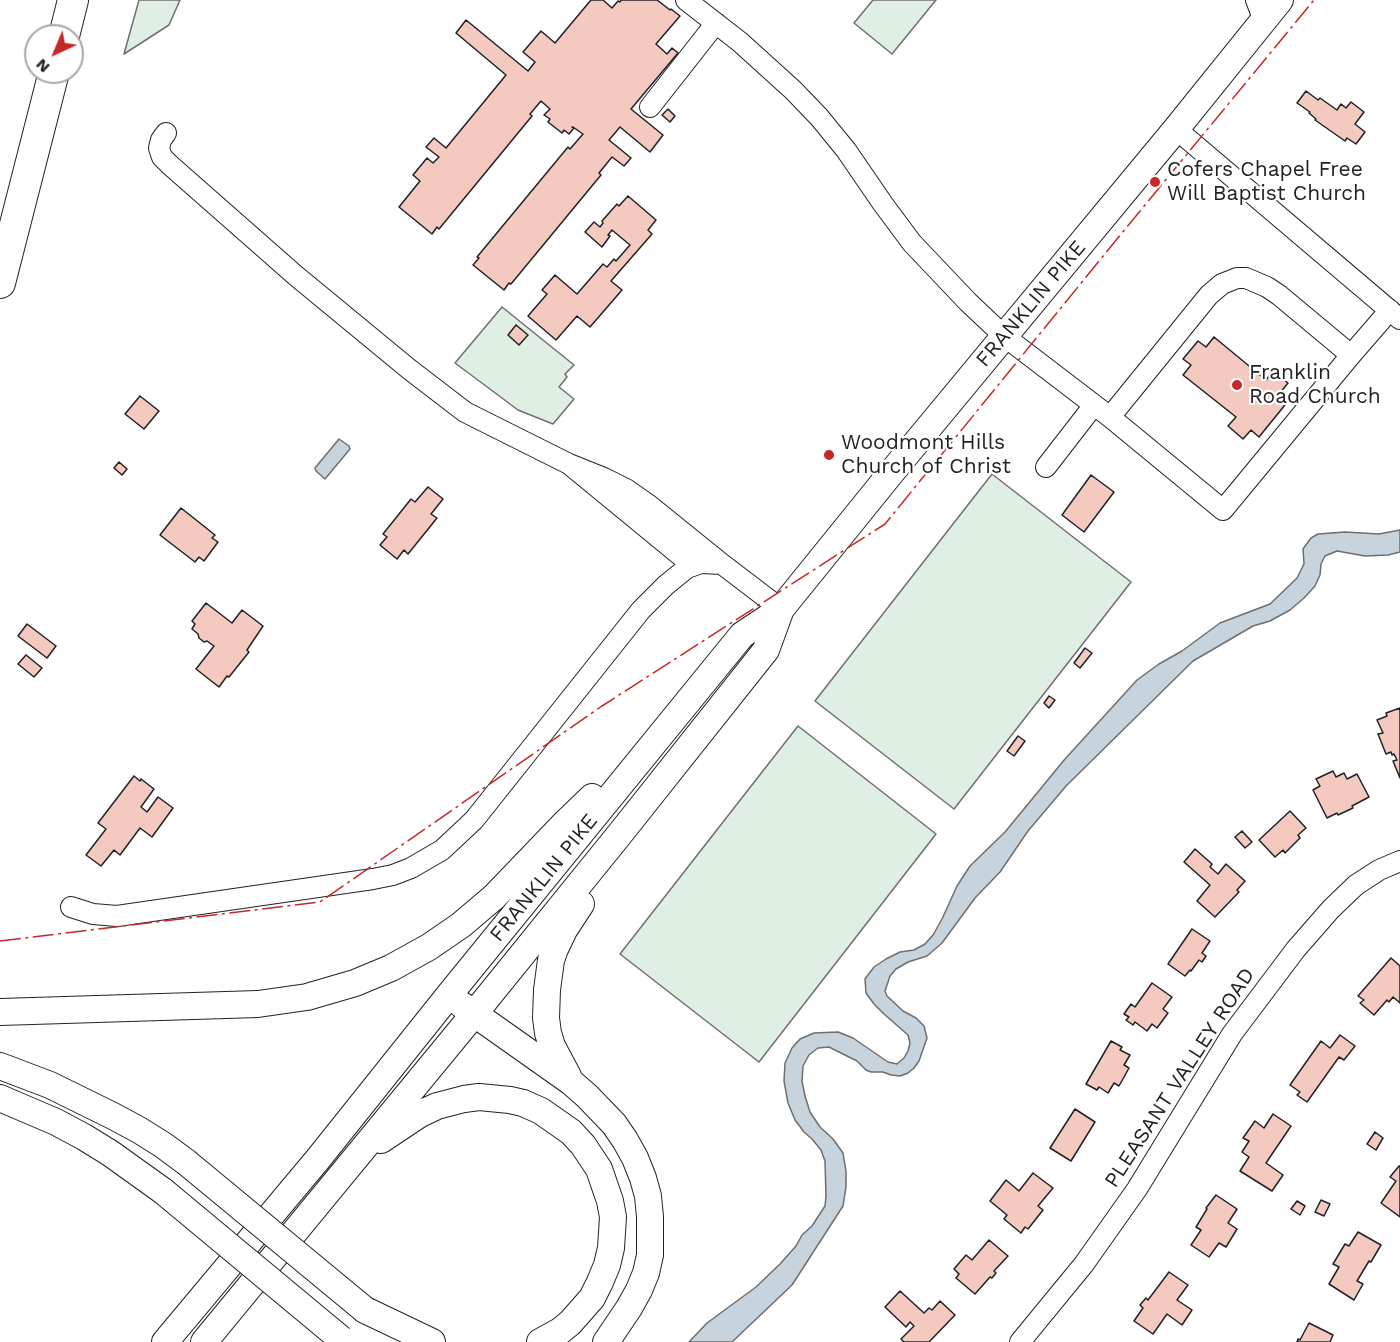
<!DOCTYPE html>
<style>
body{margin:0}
#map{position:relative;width:1400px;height:1342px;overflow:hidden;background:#fff;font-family:"Work Sans",sans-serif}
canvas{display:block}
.north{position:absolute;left:24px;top:24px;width:60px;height:60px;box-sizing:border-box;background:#fff;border:2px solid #a7a7a7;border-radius:50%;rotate:224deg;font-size:16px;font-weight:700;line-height:24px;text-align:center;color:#222}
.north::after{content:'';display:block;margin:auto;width:21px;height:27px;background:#c62828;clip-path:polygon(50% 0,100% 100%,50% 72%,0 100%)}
</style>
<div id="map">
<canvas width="1400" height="1342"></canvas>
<div class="north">N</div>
</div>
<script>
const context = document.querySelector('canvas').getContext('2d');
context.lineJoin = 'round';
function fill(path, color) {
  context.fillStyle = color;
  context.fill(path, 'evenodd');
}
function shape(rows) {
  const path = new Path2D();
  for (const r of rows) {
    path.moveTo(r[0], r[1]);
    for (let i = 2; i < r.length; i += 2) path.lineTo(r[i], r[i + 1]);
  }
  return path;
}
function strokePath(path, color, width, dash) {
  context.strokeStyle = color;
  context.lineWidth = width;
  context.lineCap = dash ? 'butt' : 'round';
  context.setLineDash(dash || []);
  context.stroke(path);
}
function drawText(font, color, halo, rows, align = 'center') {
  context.font = font + ' "Work Sans",sans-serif';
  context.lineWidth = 4.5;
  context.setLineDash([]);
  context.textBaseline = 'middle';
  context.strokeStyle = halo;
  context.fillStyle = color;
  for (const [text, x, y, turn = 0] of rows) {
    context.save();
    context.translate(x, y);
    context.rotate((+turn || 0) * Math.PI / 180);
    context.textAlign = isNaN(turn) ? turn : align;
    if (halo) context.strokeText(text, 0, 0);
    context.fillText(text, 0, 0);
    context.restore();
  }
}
const green = shape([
 [139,0,180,0,169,25,124,54,139,0],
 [873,0,936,0,892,54,854,23,873,0],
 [502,307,574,365,565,374,567,377,559,387,574,399,553,424,518,410,455,363,502,307],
 [992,474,1131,582,954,809,815,701,992,474],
 [798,726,936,834,759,1062,620,954,798,726]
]);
const water = shape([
 [339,439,349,446,350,449,325,479,316,471,315,468,339,439],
 [1400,530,1400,552,1388,555,1365,556,1337,551,1325,556,1321,564,1320,575,1315,586,1304,598,1290,610,1270,621,1253,626,1193,661,1066,786,1028,831,1000,872,975,898,942,943,927,956,908,962,896,969,890,976,885,991,887,996,903,1011,916,1018,924,1026,927,1038,919,1061,914,1068,908,1073,900,1076,891,1075,883,1072,871,1072,866,1070,857,1061,829,1047,818,1048,809,1055,803,1066,802,1081,805,1096,810,1112,820,1127,833,1139,843,1153,846,1171,846,1187,843,1206,792,1285,732,1342,689,1342,707,1323,756,1287,780,1264,796,1246,802,1235,812,1226,825,1206,826,1196,825,1161,821,1150,812,1139,804,1132,795,1120,788,1103,784,1081,785,1063,792,1048,800,1039,814,1033,838,1032,853,1038,888,1062,897,1064,904,1058,908,1051,910,1043,908,1035,884,1014,874,1004,866,993,865,979,874,967,886,959,900,952,914,950,925,944,933,935,942,919,957,886,970,866,1005,832,1065,759,1137,680,1159,664,1182,651,1220,623,1270,604,1297,578,1304,564,1303,549,1311,538,1318,534,1345,532,1379,534,1400,530]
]);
const building = shape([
 [591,0,603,0,612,8,618,1,620,2,621,0,657,0,670,10,671,9,680,16,656,44,667,54,672,48,678,53,631,109,663,135,650,152,620,127,609,140,631,158,624,166,612,157,599,173,601,175,511,284,509,283,504,290,473,265,479,258,477,257,568,147,570,149,583,134,573,127,572,127,574,128,569,134,564,130,562,133,548,122,550,119,544,115,550,109,541,101,530,114,532,116,439,229,437,227,432,234,399,207,420,181,413,175,427,158,433,163,439,157,426,147,434,138,446,148,506,75,456,33,466,20,528,71,535,62,523,52,541,31,555,43,591,0],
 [1306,91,1318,100,1320,98,1337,110,1341,104,1346,108,1351,102,1364,112,1355,124,1365,132,1356,144,1347,138,1345,141,1315,120,1316,119,1309,113,1310,112,1297,103,1306,91],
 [668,109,675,116,670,122,662,115,668,109],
 [628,196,656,220,648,230,652,234,611,281,622,290,590,327,577,316,556,340,528,316,547,294,542,290,555,275,577,294,603,264,607,267,614,259,616,261,630,245,612,230,608,235,610,236,602,247,585,232,594,222,600,227,603,223,602,221,617,204,619,206,628,196],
 [516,325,528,335,519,345,508,335,516,325],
 [1214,337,1266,380,1273,371,1288,383,1280,393,1289,400,1259,437,1251,430,1243,439,1228,426,1236,417,1183,375,1191,365,1183,359,1198,341,1206,347,1214,337],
 [140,396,159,411,144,429,125,414,140,396],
 [119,462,127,469,122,475,114,468,119,462],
 [1091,475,1114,492,1084,532,1062,515,1091,475],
 [428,487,443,499,431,514,437,518,408,554,404,550,397,559,380,545,387,537,383,534,411,499,415,502,428,487],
 [181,508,215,535,212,538,218,542,204,561,199,557,195,562,160,535,181,508],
 [206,603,232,623,242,610,263,626,247,650,249,652,229,677,227,676,219,687,196,669,214,646,207,641,204,642,199,638,198,634,192,629,195,624,192,621,206,603],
 [27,624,56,646,47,658,18,636,27,624],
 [1085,648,1092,653,1080,668,1074,663,1085,648],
 [26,655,42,668,34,677,18,664,26,655],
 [1049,696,1055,700,1049,708,1044,703,1049,696],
 [1400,708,1400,778,1393,761,1397,760,1394,754,1392,755,1391,752,1386,754,1378,734,1383,733,1377,720,1387,716,1386,713,1400,708],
 [1018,736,1025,741,1014,756,1007,751,1018,736],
 [1333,771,1336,777,1344,773,1347,779,1357,774,1369,797,1352,806,1353,808,1338,815,1337,813,1327,818,1313,790,1320,786,1316,779,1333,771],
 [134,776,140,781,141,779,154,789,141,807,147,812,158,797,173,808,152,837,140,828,120,855,114,850,101,866,86,855,106,829,98,823,134,776],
 [1290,811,1306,828,1298,835,1300,838,1285,853,1283,850,1275,857,1259,840,1290,811],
 [1242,831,1252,842,1245,848,1235,837,1242,831],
 [1195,849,1212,864,1210,867,1218,874,1226,864,1245,881,1237,890,1239,892,1215,917,1197,901,1210,885,1184,862,1195,849],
 [1192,929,1210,941,1202,953,1206,956,1202,962,1199,960,1191,971,1190,970,1185,976,1168,964,1192,929],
 [1391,958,1400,966,1400,1003,1393,997,1389,1002,1387,1000,1374,1015,1360,1003,1364,1000,1358,996,1391,958],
 [1152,983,1172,997,1163,1009,1168,1013,1157,1028,1152,1024,1147,1031,1135,1022,1133,1025,1126,1020,1129,1017,1124,1014,1131,1004,1135,1007,1152,983],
 [1340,1035,1355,1046,1344,1060,1339,1057,1307,1102,1297,1095,1300,1092,1290,1085,1321,1041,1330,1048,1340,1035],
 [1111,1041,1122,1047,1120,1050,1130,1055,1124,1065,1129,1068,1119,1086,1114,1083,1108,1093,1099,1087,1097,1090,1086,1084,1111,1041],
 [1075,1109,1095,1122,1071,1161,1050,1148,1075,1109],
 [1273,1114,1291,1126,1266,1163,1283,1175,1272,1191,1240,1171,1249,1157,1242,1152,1249,1141,1243,1138,1255,1121,1264,1128,1273,1114],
 [1375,1132,1383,1138,1376,1150,1367,1144,1375,1132],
 [1399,1166,1400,1166,1400,1217,1381,1203,1396,1181,1390,1177,1399,1166],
 [1033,1173,1053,1188,1038,1206,1043,1210,1028,1229,1025,1227,1021,1233,1004,1219,1007,1215,990,1201,1006,1180,1019,1191,1033,1173],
 [1216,1195,1237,1209,1228,1223,1237,1229,1226,1247,1219,1243,1209,1257,1191,1245,1201,1230,1196,1227,1207,1209,1206,1208,1216,1195],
 [1321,1200,1330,1204,1324,1216,1315,1212,1321,1200],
 [1297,1201,1305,1206,1300,1215,1291,1209,1297,1201],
 [1358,1232,1381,1245,1371,1262,1369,1261,1357,1281,1363,1284,1354,1300,1329,1284,1339,1267,1333,1264,1345,1244,1349,1246,1358,1232],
 [989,1240,1008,1256,994,1271,996,1273,992,1278,990,1277,975,1294,956,1278,959,1274,954,1269,966,1255,972,1260,989,1240],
 [1169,1272,1188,1285,1177,1300,1192,1310,1182,1325,1167,1314,1153,1334,1134,1321,1143,1308,1140,1305,1146,1298,1148,1300,1169,1272],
 [900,1291,924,1313,929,1308,932,1310,940,1301,955,1315,929,1342,904,1342,901,1339,914,1326,910,1322,906,1327,885,1307,900,1291],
 [1309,1323,1333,1335,1330,1342,1297,1342,1298,1339,1300,1340,1309,1323]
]);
const minor = shape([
 [686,0,740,42,793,90,819,117,846,150,883,204,912,243,968,302,1004,336,1110,417,1223,510,1351,355,1279,295,1267,287,1246,278,1237,278,1222,284,1209,295,1110,417],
 [1256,0,1264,21],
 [650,107,716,23],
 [1176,129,1400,319],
 [166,133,161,140,159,148,162,157,170,165,295,275,409,369,465,412,569,464],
 [1351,355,1390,310],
 [1046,467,1094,405],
 [692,565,569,464,604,478,626,489,649,505,722,564],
 [71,907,93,914,117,916,373,879,393,875,411,868,442,850,474,820,641,610,666,585,687,568,701,563,722,564,781,609],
 [1020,1342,1084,1264,1137,1189,1232,1034,1296,949,1331,909,1356,885,1379,870,1400,861]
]);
const major = shape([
 [462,1005,571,1082,587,1096,614,1124,625,1140,635,1158,643,1178,648,1196,650,1217,650,1255,646,1273,639,1290,629,1308,606,1342],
 [0,1012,258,1004,307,997,355,983,391,968,429,947,461,925,494,897,566,822,592,797],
 [0,1066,50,1085,113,1116,139,1130,163,1145,186,1162],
 [568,1076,552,1046,548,1033,546,1018,547,990,551,960,555,949,564,930,581,904],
 [0,1098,56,1122,84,1137,110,1153,163,1191],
 [381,1140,420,1114,437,1106,464,1099,479,1097,510,1100,523,1103,541,1111,571,1132,583,1145,599,1169,610,1201,613,1217,611,1248,607,1265,600,1282,592,1298,570,1323,560,1331,540,1342],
 [365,1310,432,1342],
 [165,1342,318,1159,449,995,742,635,781,609,891,473,1176,129,1280,0],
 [204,1342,474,1014,619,835,766,650,781,609]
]);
const highway = shape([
 [64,36,73,0],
 [0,283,54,72]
]);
const majorBridge = shape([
 [186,1162,365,1310],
 [163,1191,341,1339]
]);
const power = shape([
 [0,941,320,902,602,706,885,524,1117,239,1314,0]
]);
const markers = [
 [1155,182,6,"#c62828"],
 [1237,385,6,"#c62828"],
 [829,455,6,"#c62828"]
];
const poiNames = [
 ["Cofers Chapel Free",1167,170],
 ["Will Baptist Church",1167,194],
 ["Franklin",1249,373],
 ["Road Church",1249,397],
 ["Woodmont Hills",841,443],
 ["Church of Christ",841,467]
];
const streetNames = [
 ["FRANKLIN PIKE",1031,304,-50],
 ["FRANKLIN PIKE",544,878,-51],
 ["PLEASANT VALLEY ROAD",1180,1078,-57]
];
fill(green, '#e0efe3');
strokePath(green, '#6f6f6f', 1.5);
fill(water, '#c7d3dd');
strokePath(water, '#6f6f6f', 1.5);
fill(building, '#f3c9c0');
strokePath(building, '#222', 1.5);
strokePath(minor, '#222', 22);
strokePath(major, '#222', 28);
strokePath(highway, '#222', 32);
strokePath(minor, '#fff', 20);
strokePath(major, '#fff', 26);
strokePath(highway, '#fff', 30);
strokePath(majorBridge, '#222', 28, []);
strokePath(majorBridge, '#fff', 26);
strokePath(power, '#c62828', 1.5, [21, 4.5, 3, 4.5]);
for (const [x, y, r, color] of markers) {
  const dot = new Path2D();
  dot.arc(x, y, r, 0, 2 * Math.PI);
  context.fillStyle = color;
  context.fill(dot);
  strokePath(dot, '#fff', 2);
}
drawText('21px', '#222', '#fff', poiNames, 'left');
drawText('21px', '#222', '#fff', streetNames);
</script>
